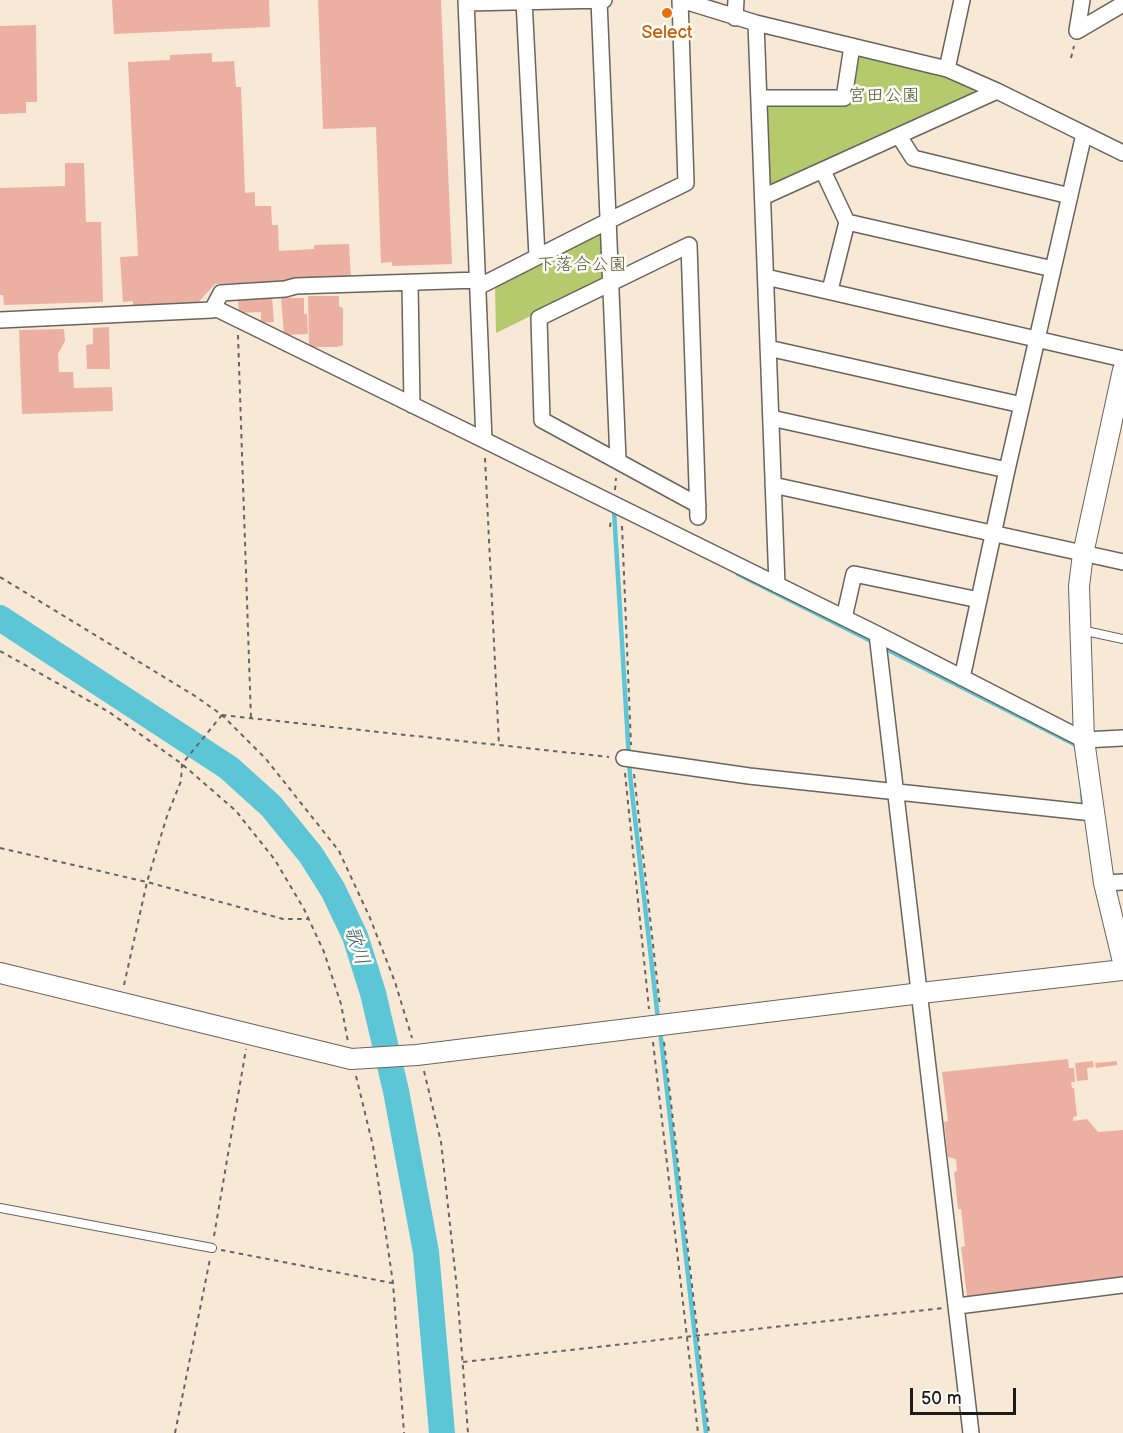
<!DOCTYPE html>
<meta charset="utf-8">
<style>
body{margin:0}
#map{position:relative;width:1123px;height:1433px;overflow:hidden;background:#f8e9d6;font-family:"Balsamiq Sans",sans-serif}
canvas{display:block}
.scale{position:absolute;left:910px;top:1388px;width:106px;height:27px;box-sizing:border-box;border:3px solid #1c1c1c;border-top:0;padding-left:8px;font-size:18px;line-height:21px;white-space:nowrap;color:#1c1c1c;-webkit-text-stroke:4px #fdfcf7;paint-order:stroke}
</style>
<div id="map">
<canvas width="1123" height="1433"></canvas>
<div class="scale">50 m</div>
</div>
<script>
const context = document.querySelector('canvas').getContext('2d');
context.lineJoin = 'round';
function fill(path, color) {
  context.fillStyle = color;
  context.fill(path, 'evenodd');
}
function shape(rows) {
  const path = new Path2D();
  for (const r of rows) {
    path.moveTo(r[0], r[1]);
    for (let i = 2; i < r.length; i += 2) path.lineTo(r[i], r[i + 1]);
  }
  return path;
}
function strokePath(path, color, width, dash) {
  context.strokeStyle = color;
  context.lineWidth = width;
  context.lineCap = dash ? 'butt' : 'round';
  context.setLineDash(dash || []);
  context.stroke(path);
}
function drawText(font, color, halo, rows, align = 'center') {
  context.font = font + ' "Balsamiq Sans","Klee One",sans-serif';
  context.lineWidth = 5;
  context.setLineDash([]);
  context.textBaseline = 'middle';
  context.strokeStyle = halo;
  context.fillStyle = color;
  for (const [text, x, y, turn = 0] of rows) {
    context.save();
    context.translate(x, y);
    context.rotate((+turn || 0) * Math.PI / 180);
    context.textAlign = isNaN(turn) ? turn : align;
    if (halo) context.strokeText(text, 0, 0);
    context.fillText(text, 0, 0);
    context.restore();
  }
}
const green = shape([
 [855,51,944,72,973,85,973,93,774,188,767,183,763,104,846,101],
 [602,229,606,279,496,333,495,285]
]);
const stream = shape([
 [614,511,630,775,658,1019],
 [738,574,875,643],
 [882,647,1076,745,1076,748],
 [1082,792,1083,804],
 [660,1030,706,1433]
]);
const river = shape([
 [0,618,229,768,271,806,311,855,333,890,355,936,373,993,396,1091,426,1252,442,1433]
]);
const building = shape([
 [112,0,269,0,270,27,114,34],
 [318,0,441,0,452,264,392,266,392,262,381,263,376,127,323,129],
 [36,25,37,102,26,102,26,113,0,114,0,26],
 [212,53,212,62,234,61,236,87,241,87,245,193,255,192,255,206,271,206,272,225,278,225,279,251,314,249,314,245,349,244,351,279,215,284,195,306,133,309,133,301,123,302,120,257,138,256,128,62,170,60,170,55],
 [65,163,84,163,86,222,101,222,103,302,4,305,3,295,0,295,0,188,65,186],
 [308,296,339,296,339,306,343,308,343,345,337,347,309,347],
 [272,297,274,322,261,323,261,312,239,313,238,299],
 [281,298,304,298,304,314,307,314,308,334,284,335],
 [109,327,110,369,87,369,86,345,93,344,93,328],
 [64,329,65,341,58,354,59,372,73,372,74,388,112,387,113,411,22,414,19,330],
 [1068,1059,1069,1068,1074,1068,1075,1082,1071,1082,1072,1088,1074,1088,1077,1116,1073,1117,1073,1121,1087,1119,1098,1132,1123,1130,1123,1277,967,1296,961,1247,965,1246,961,1209,958,1209,954,1172,957,1171,956,1159,948,1157,944,1122,948,1121,942,1072],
 [1093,1061,1094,1067,1087,1068,1088,1080,1077,1081,1075,1063],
 [1117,1061,1117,1065,1096,1068,1095,1063]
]);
const path = shape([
 [1071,58,1074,46],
 [238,335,251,719],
 [485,458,499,745],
 [615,490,616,478],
 [622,526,631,745],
 [610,527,611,519],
 [0,577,195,696,222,715,266,759,339,851,370,918,395,982,412,1038],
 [0,651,109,712,182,764,236,811,275,860,304,909,324,952,341,1004,348,1042],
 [222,715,609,757],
 [625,773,649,1009],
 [634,774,660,1007],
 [0,848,147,882,283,919,309,919],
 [124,985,147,882,167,816,181,781,182,764,222,715],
 [653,1042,698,1433],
 [664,1042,709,1433],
 [424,1071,441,1142,457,1289,468,1433],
 [356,1076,373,1146,393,1283,404,1433],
 [214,1236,246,1049],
 [221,1250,392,1283],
 [463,1362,943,1308],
 [175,1433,210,1259]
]);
const service = shape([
 [1081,630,1123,639],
 [0,1208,212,1248]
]);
const minor = shape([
 [466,0,484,440,877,634,1084,740,1123,738],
 [524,0,537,256],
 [599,0,618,460],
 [681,0,756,23,947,69,997,91,1123,153],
 [1082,0,1077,31,1123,4],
 [466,3,604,0],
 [735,18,736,0],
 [756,23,777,585],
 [947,69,962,0],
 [760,98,844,98,852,46],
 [899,136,913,158,1070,196],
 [823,171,847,222,830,290],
 [763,197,997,91],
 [847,222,1053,269],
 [766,277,1123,359],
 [410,283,412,405],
 [478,287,608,221,686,183,680,0],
 [212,310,217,309,484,440],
 [0,320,212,310,221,293,285,289,296,286,478,280],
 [768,348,1022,405],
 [771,418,1007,470],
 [773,485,1123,562],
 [698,505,542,420,539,318,689,245,698,517],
 [844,618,854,574,979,600],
 [877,634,971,1433],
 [962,678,1007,470,1084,134],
 [624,758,749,776,1093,813],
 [1104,883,1123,882],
 [958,1306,1123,1285]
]);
const tertiary = shape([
 [1123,370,1083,554,1079,586,1084,740,1104,883,1123,962],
 [0,973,351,1059,417,1055,921,993,1123,970]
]);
const markers = [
 [667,13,6,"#e8710a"]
];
const foodNames = [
 ["Select",667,33]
];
const parkNames = [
 ["宮田公園",884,96],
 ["下落合公園",582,265]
];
const waterNames = [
 ["歌川",356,946,72]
];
fill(green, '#b5c96d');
strokePath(stream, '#5cc6d6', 4.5);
strokePath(river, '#5cc6d6', 26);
fill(building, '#ecb0a3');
strokePath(service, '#69645d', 10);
strokePath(minor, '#69645d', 18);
strokePath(tertiary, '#69645d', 22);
strokePath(path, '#69645d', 2, [4.5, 4.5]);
strokePath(service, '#fff', 8);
strokePath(minor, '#fff', 15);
strokePath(tertiary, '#fff', 20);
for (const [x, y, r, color] of markers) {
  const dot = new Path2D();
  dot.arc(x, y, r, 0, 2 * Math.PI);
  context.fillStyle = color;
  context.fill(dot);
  strokePath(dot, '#fdfcf7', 2);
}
drawText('18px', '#c56008', '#fdfcf7', foodNames);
drawText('18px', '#525938', '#fdfcf7', parkNames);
drawText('italic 20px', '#366066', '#fdfcf7', waterNames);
</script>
